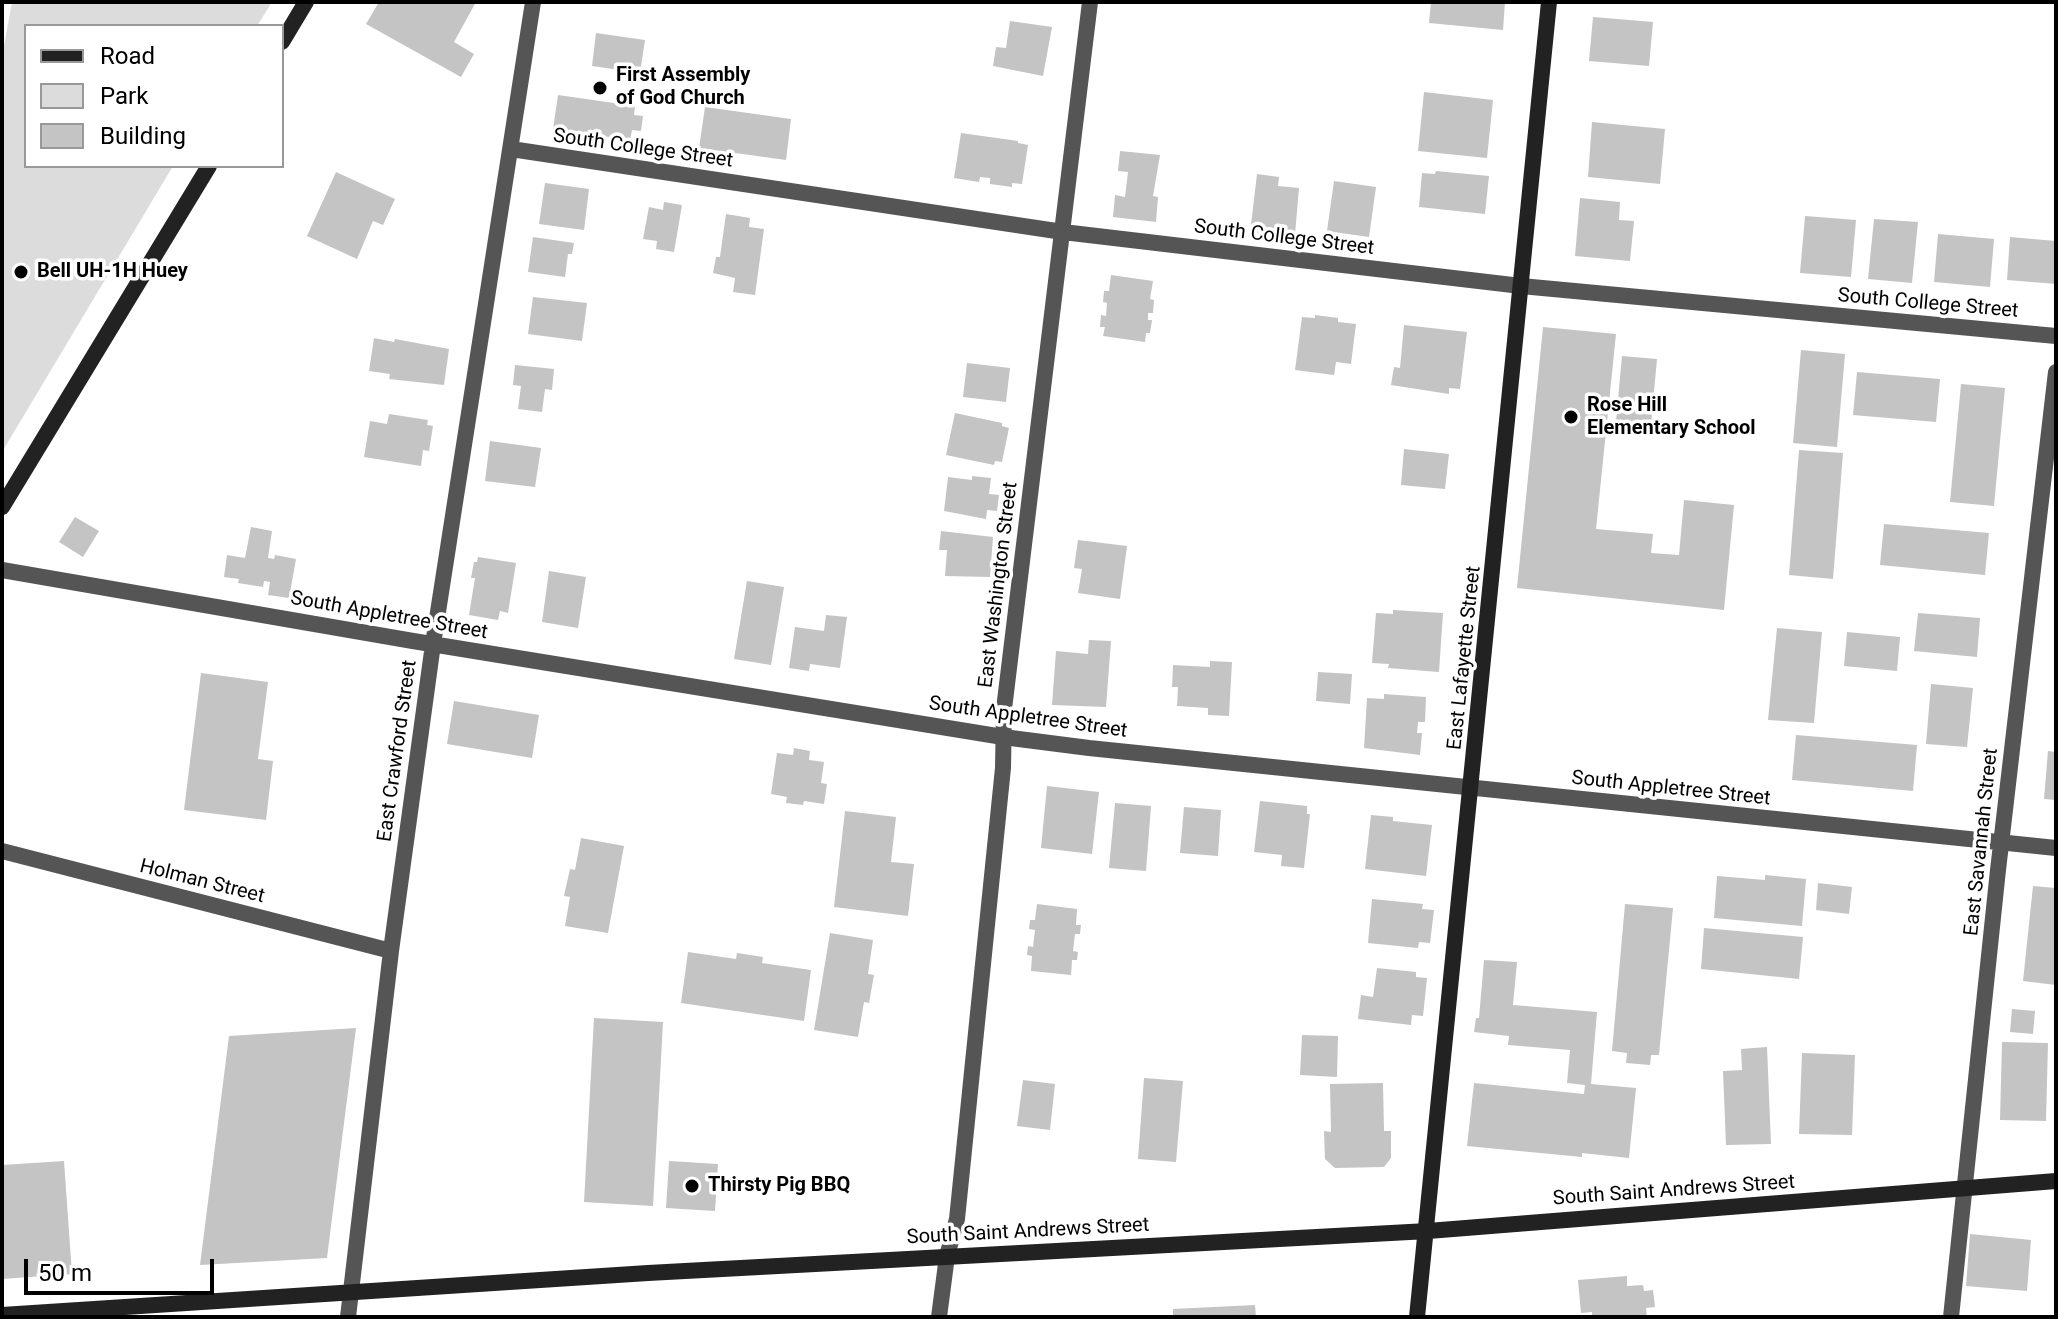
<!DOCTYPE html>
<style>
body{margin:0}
#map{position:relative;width:2058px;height:1319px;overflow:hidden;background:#fff;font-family:Roboto,sans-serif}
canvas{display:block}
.frame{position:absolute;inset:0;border:4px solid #000;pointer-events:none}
.legend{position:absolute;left:24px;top:24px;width:260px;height:144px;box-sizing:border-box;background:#fff;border:2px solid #999;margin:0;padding:10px 14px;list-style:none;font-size:24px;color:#000}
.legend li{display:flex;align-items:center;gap:16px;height:40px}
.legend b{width:40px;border:2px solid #999}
.scale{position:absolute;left:24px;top:1259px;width:190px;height:36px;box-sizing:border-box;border:4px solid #000;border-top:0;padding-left:10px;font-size:24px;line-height:28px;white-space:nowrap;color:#000;-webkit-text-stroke:6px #fff;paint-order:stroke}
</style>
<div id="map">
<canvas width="2058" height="1319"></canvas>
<div class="frame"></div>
<ul class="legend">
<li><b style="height:10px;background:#222"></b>Road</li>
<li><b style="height:22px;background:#dcdcdc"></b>Park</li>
<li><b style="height:22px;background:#c4c4c4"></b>Building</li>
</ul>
<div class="scale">50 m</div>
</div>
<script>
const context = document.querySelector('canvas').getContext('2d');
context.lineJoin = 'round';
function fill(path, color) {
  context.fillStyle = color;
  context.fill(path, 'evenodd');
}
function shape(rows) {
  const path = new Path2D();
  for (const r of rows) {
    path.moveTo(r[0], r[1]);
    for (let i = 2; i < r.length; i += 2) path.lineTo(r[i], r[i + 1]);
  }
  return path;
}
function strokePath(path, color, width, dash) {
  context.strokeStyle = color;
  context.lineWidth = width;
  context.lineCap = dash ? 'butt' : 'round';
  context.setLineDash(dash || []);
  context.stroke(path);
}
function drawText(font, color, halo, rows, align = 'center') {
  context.font = font + ' Roboto,sans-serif';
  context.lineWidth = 7;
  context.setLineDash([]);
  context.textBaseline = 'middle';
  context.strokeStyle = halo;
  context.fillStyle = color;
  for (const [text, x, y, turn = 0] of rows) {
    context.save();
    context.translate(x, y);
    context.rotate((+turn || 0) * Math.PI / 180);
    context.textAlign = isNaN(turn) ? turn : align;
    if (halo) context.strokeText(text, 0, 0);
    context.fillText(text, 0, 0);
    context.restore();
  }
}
const green = shape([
 [12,2,272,2,257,26,26,26,26,166,173,166,2,452,2,57]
]);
const building = shape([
 [379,2,476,2,454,42,474,54,461,77,366,24],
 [1431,2,1505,2,1503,30,1429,23],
 [1593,17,1653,22,1649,66,1589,61],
 [1010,21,1052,27,1043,76,993,66,996,47,1006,48],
 [596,33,645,40,640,73,592,66],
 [1424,92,1493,100,1487,158,1418,151],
 [558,95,635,106,634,115,643,116,641,131,632,130,630,140,553,129],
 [705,107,791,119,786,160,699,148],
 [1592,122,1665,129,1660,184,1588,177],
 [961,133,1018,141,1018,143,1028,145,1022,184,1012,183,1012,187,990,184,990,178,980,177,979,182,954,178],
 [1120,151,1160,155,1153,196,1158,197,1156,222,1113,217,1115,195,1125,197,1128,172,1118,171],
 [1436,171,1489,176,1485,214,1419,207,1422,173,1435,174],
 [336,172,395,199,383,225,373,221,357,259,307,236],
 [1257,174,1279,177,1278,186,1299,188,1295,234,1250,233],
 [1334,181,1376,187,1369,237,1327,231],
 [545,183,589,189,584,230,539,224],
 [1580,198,1620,202,1619,220,1634,221,1630,261,1575,256],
 [664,202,682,205,674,252,656,249,657,241,643,239,649,207,663,210],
 [726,214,750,218,749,227,764,229,755,295,733,292,735,278,713,273,716,257,720,257],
 [1805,216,1856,220,1851,277,1800,273],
 [1874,219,1918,222,1912,283,1868,279],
 [1938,234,1994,239,1990,287,1934,282],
 [533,237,574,243,572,254,568,254,565,277,528,272],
 [2010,237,2056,241,2056,284,2007,280],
 [1111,275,1153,281,1150,299,1154,300,1153,313,1148,313,1148,320,1152,320,1150,333,1146,333,1145,342,1103,336,1105,327,1100,327,1101,315,1106,316,1107,303,1103,302,1104,291,1109,291],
 [533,297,587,303,582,341,528,334],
 [1315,315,1338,318,1338,322,1356,324,1351,364,1336,362,1334,375,1295,370,1302,317,1315,318],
 [1404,325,1467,332,1460,389,1449,388,1449,394,1391,385,1394,367,1400,368],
 [1543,327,1616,334,1596,529,1653,534,1651,553,1679,555,1684,500,1734,505,1724,610,1517,588],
 [374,338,394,342,395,339,449,349,444,385,389,379,390,374,369,371],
 [1801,350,1845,354,1837,447,1793,443],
 [1622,356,1657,359,1651,424,1616,421],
 [967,363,1010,368,1006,402,963,397],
 [515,365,554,369,552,390,545,389,542,412,518,409,521,386,513,385],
 [1857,372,1940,379,1936,422,1853,415],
 [1961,384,2005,388,1994,506,1950,502],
 [955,413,1002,423,1002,426,1009,428,1002,462,995,461,994,465,946,455],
 [389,414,428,420,427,425,433,426,429,451,423,450,421,466,364,457,370,421,387,424],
 [490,441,541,448,535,487,485,481],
 [1404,449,1449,454,1445,489,1401,485],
 [1799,450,1843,453,1833,579,1789,575],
 [972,476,991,478,989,494,999,495,997,511,987,510,986,519,944,511,948,477,972,480],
 [75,517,99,531,83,557,59,542],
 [1884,524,1989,533,1985,575,1880,565],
 [251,527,272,531,268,558,274,559,275,555,296,559,289,598,268,595,270,582,264,581,263,587,238,583,239,579,224,577,227,555,245,558],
 [941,531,993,537,990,577,945,576,947,550,939,550],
 [1078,540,1127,546,1120,599,1078,593,1082,569,1074,568],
 [478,557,516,563,508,613,500,611,498,620,469,615,475,578,471,578,474,562,477,562],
 [549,571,586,577,578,628,542,622],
 [747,581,784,587,771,665,734,659],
 [1393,610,1443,613,1439,672,1388,668,1389,664,1372,663,1376,613,1393,614],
 [1918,613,1980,618,1977,657,1914,651],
 [826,615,847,617,840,668,810,664,809,671,789,668,795,627,824,631],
 [1777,628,1822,632,1814,723,1768,720],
 [1847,632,1900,637,1897,671,1844,666],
 [1089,640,1111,641,1106,707,1052,705,1056,651,1088,654],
 [1210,661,1232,662,1229,716,1208,715,1208,708,1177,706,1178,687,1172,687,1173,665,1210,667],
 [1318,672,1352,674,1350,704,1316,701],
 [201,673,268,682,258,759,273,761,266,820,184,810],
 [1931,684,1973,688,1967,747,1926,744],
 [1384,694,1426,697,1425,722,1418,722,1417,733,1422,733,1420,755,1364,748,1367,698,1384,699],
 [454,701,539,715,532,758,447,744],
 [1796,735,1917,745,1913,791,1792,780],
 [794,748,810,751,809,760,824,762,821,783,827,784,824,804,804,801,803,805,786,803,787,797,771,794,777,753,793,755],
 [2048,751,2056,752,2056,800,2044,799],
 [1047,786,1099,792,1092,854,1041,848],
 [1260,801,1307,806,1307,814,1310,814,1304,868,1281,866,1282,855,1254,852],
 [1115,803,1151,806,1146,871,1109,868],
 [1184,807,1221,810,1218,856,1180,853],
 [845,811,896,817,891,862,914,864,908,916,834,907],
 [1371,815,1393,817,1393,821,1432,825,1426,876,1365,869],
 [581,838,624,846,608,933,565,926,570,897,564,896,570,869,575,870],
 [1765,875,1806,879,1802,926,1714,918,1717,876,1765,880],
 [1818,883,1852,887,1849,914,1816,910],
 [2033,886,2056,888,2056,985,2023,981],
 [1372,899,1423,904,1422,909,1434,910,1430,943,1419,942,1418,948,1368,943],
 [1037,904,1077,909,1076,925,1081,925,1080,934,1075,934,1073,951,1078,952,1077,960,1072,960,1071,975,1031,971,1032,956,1027,955,1028,946,1033,947,1035,930,1029,929,1030,920,1035,920],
 [1625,904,1673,908,1659,1055,1651,1055,1650,1065,1626,1063,1627,1053,1612,1051],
 [1704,928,1803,937,1799,979,1701,969],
 [830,933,873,940,868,974,874,975,869,1003,864,1002,858,1037,814,1030],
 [688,952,736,959,737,953,763,957,762,963,811,970,804,1021,681,1003],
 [1484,960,1517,962,1513,1005,1597,1012,1591,1084,1636,1088,1629,1158,1582,1153,1582,1157,1467,1146,1474,1083,1584,1094,1585,1085,1567,1083,1570,1050,1508,1045,1509,1036,1474,1032,1476,1018,1479,1018],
 [1377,968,1416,972,1416,977,1427,978,1423,1016,1412,1015,1411,1025,1358,1019,1361,995,1373,997],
 [2012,1009,2035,1011,2033,1034,2010,1032],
 [594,1018,663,1022,653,1206,584,1202],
 [356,1028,327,1258,200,1265,229,1036],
 [1302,1035,1338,1036,1337,1077,1300,1075],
 [2002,1042,2048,1043,2046,1121,2000,1120],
 [1767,1047,1771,1144,1726,1145,1723,1071,1742,1070,1741,1049],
 [1802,1053,1855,1055,1852,1135,1799,1134],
 [1144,1078,1183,1081,1176,1162,1138,1159],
 [1023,1080,1055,1084,1050,1130,1017,1126],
 [1383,1083,1384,1131,1391,1131,1391,1158,1384,1167,1335,1168,1325,1159,1324,1131,1331,1132,1330,1084],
 [64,1161,72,1274,2,1279,2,1165],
 [669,1161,718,1164,715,1211,666,1208],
 [1970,1234,2031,1240,2027,1291,1966,1286],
 [1627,1276,1627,1286,1643,1285,1644,1291,1653,1290,1655,1307,1646,1308,1647,1317,1592,1317,1592,1312,1581,1313,1578,1280],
 [1255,1305,1256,1317,1173,1317,1173,1309]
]);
const street = shape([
 [511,149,1063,232,1521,286,2056,336],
 [2,570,413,641,1003,737,1089,748,2056,848],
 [2,851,391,951],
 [348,1317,391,951,433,644,533,2],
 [939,1317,947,1256,957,1219,1003,768,1004,709,1090,2],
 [1951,1317,1998,870,2056,372]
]);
const secondary = shape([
 [282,42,306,2],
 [2,507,209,166],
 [2,1315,648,1273,1428,1231,2056,1181],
 [1417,1317,1549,2]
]);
const markers = [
 [600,88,8,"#000"],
 [21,272,8,"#000"],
 [1571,417,8,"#000"],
 [692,1186,8,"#000"]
];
const poiNames = [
 ["First Assembly",616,76],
 ["of God Church",616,99],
 ["Bell UH-1H Huey",37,272],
 ["Rose Hill",1587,406],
 ["Elementary School",1587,429],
 ["Thirsty Pig BBQ",708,1186]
];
const streetNames = [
 ["South College Street",643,149,8],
 ["South College Street",1284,238,7],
 ["South College Street",1928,304,5],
 ["East Washington Street",999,585,-83],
 ["South Appletree Street",389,616,10],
 ["East Lafayette Street",1465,658,-84],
 ["South Appletree Street",1028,718,8],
 ["East Crawford Street",398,751,-82],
 ["South Appletree Street",1671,789,6],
 ["East Savannah Street",1982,842,-84],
 ["Holman Street",202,882,14],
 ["South Saint Andrews Street",1674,1191,-4],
 ["South Saint Andrews Street",1028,1232,-3]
];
fill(green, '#dcdcdc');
fill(building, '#c4c4c4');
strokePath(street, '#555', 16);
strokePath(secondary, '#222', 16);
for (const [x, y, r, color] of markers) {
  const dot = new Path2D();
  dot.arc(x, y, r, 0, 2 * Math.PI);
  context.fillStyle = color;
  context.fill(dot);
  strokePath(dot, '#fff', 3);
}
drawText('bold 20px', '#000', '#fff', poiNames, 'left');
drawText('20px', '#000', '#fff', streetNames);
</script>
